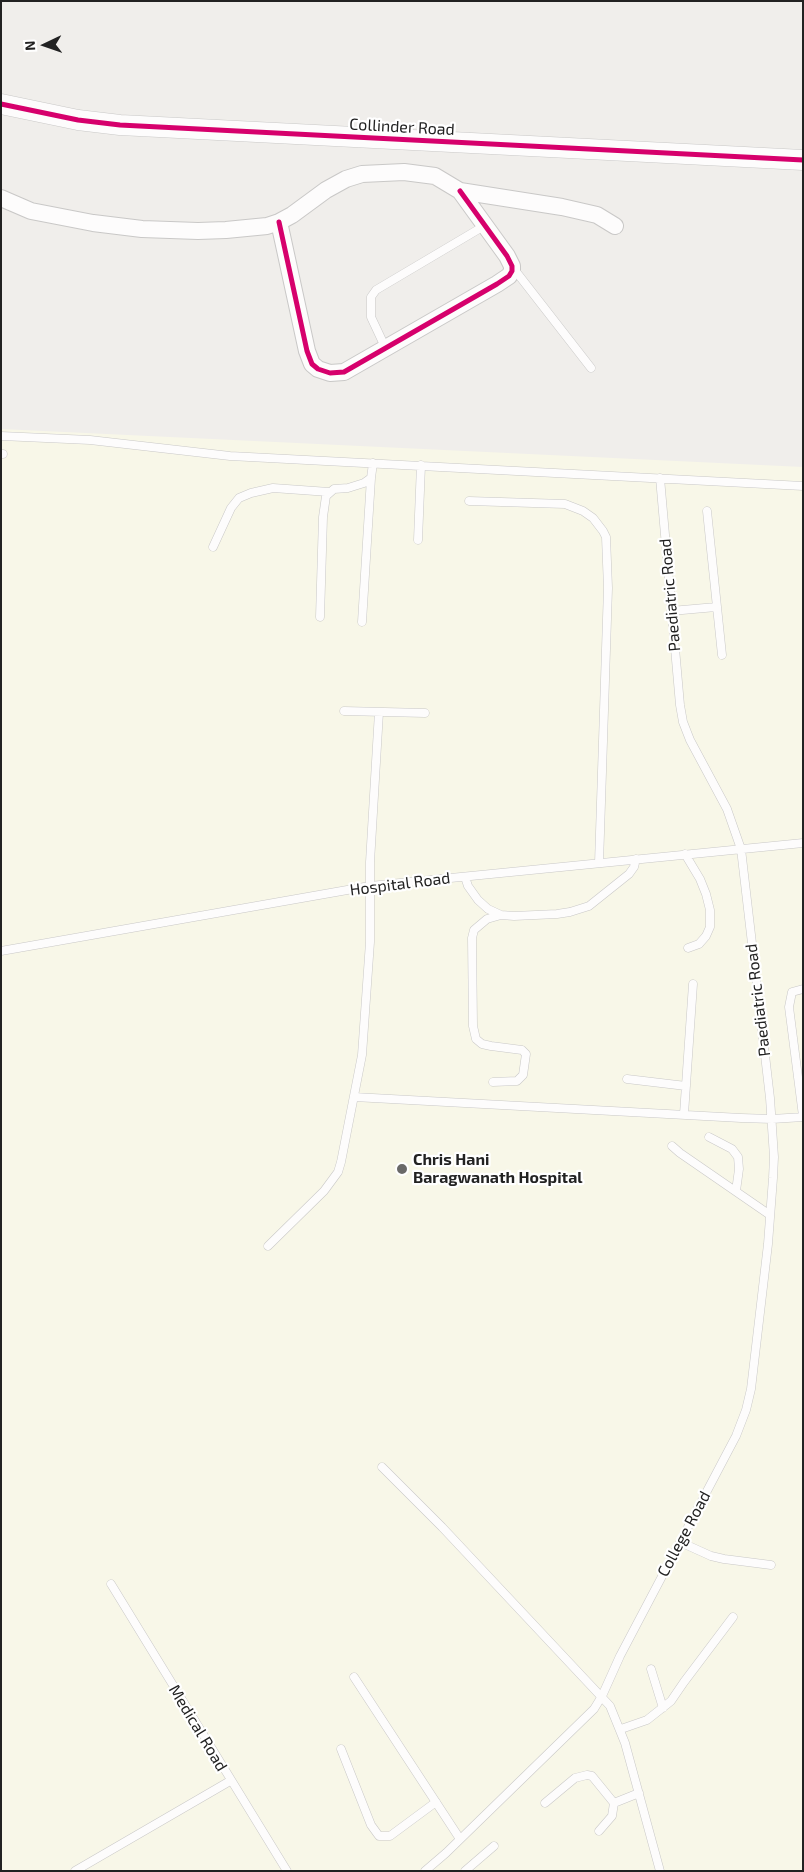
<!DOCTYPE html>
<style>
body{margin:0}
#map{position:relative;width:804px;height:1872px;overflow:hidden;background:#f0eeeb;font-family:"Exo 2",sans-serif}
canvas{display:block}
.frame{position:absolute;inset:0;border:2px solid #222;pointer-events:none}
.north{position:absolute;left:20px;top:20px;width:50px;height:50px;-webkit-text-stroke:4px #fff;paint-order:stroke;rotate:267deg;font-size:14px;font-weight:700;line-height:20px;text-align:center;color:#222}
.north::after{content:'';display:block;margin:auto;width:18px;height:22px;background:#222;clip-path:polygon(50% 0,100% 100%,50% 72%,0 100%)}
</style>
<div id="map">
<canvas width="804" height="1872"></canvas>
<div class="frame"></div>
<div class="north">N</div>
</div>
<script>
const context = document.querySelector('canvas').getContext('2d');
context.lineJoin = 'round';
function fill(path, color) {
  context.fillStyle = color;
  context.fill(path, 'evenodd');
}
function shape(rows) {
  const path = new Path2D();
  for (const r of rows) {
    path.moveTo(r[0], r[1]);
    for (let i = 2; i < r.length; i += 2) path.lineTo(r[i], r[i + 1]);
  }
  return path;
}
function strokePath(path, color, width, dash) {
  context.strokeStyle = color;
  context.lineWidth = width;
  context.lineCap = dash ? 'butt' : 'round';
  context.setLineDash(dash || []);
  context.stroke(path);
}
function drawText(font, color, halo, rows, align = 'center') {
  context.font = font + ' "Exo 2",sans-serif';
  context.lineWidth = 4.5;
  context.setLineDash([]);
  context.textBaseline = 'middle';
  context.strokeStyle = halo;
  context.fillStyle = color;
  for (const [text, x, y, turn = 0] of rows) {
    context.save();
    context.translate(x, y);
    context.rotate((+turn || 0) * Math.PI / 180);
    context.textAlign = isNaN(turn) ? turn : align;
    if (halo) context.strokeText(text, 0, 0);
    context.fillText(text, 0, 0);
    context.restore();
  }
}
const education = shape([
 [1,429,803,467,803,1871,1,1871]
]);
const service = shape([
 [514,269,591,368],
 [386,349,371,317,371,297,376,290,484,226],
 [1,436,90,440,230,456,803,486],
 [1,454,3,454],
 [469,501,565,504,583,511,593,518,603,531,606,537,608,588,599,863],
 [707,511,722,655],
 [418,540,421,465],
 [213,547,231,508,239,498,251,493,273,488,329,492],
 [671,611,716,607],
 [320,617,323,517,326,496,334,489,348,488,364,483,371,478,373,463],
 [362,622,371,478],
 [344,711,425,713],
 [685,854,700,879,706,894,710,910,710,927,706,936,699,944,688,948],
 [465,877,468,886,478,900,488,909,501,915],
 [1,951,370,886,803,843],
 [803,989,792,992,789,1007,803,1116],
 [627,1079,686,1086],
 [493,1082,517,1081,523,1075,526,1054,522,1050,491,1046,482,1044,476,1039,473,1026,472,938,474,930,487,919,501,915,514,916,557,914,570,912,589,906,629,874,634,867,636,859],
 [354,1097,741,1118,772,1119,803,1117],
 [684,1114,693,984],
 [709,1137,732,1149,738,1157,739,1169,736,1191],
 [672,1146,680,1153,770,1215],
 [268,1246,324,1191,338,1172,341,1162,362,1055,370,942,370,862,379,712],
 [382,1467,442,1527,610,1706,625,1743,660,1871],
 [680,1542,711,1556,724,1559,771,1565],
 [111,1584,287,1871],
 [651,1669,663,1708],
 [354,1677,460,1839],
 [621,1729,647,1720,671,1701,684,1682,733,1617],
 [341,1749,371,1825,379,1836,390,1836,436,1802],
 [545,1803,575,1778,587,1775,592,1776,614,1803,639,1793],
 [599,1831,612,1816,614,1803],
 [75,1871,230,1781],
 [425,1871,446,1853,594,1709,602,1696,620,1656,736,1436,746,1410,751,1389,768,1244,773,1178,774,1157,770,1098,741,849,727,809,690,740,683,722,680,705,660,478],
 [465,1871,494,1846]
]);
const minor = shape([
 [1,198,31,211,93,223,142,229,198,231,226,230,267,226,279,222,292,215,326,190,346,179,362,174,404,172,435,176,460,191,562,207,597,215,615,226],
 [279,222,307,351,312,364,318,369,330,373,344,372,497,284,509,276,512,271,512,266,507,256,460,191]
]);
const tertiary = shape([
 [1,104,78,120,120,125,803,160]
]);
const cycleway = shape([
 [1,104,78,120,120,125,803,160],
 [279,222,307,351,312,364,318,369,330,373,344,372,497,284,509,276,512,271,512,266,507,256,460,191]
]);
const markers = [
 [402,1169,6,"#6a6968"]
];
const streetNames = [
 ["Collinder Road",402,127,3],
 ["Paediatric Road",670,595,-95],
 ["Hospital Road",400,884,-7],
 ["Paediatric Road",758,1000,-97],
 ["College Road",684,1534,-62],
 ["Medical Road",198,1728,59]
];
const poiNames = [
 ["Chris Hani",413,1160],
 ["Baragwanath Hospital",413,1178]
];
fill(education, '#f8f7e8');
strokePath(service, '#c9c8c7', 9);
strokePath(minor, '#c9c8c7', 18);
strokePath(tertiary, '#c9c8c7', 21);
strokePath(service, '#fdfcfc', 8);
strokePath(minor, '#fdfcfc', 16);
strokePath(tertiary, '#fdfcfc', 20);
strokePath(cycleway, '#d6006c', 5);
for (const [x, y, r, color] of markers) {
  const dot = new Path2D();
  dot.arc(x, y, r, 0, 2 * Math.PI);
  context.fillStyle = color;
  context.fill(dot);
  strokePath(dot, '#fff', 2);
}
drawText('16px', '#222', '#fff', streetNames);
drawText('bold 16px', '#222', '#fff', poiNames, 'left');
</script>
